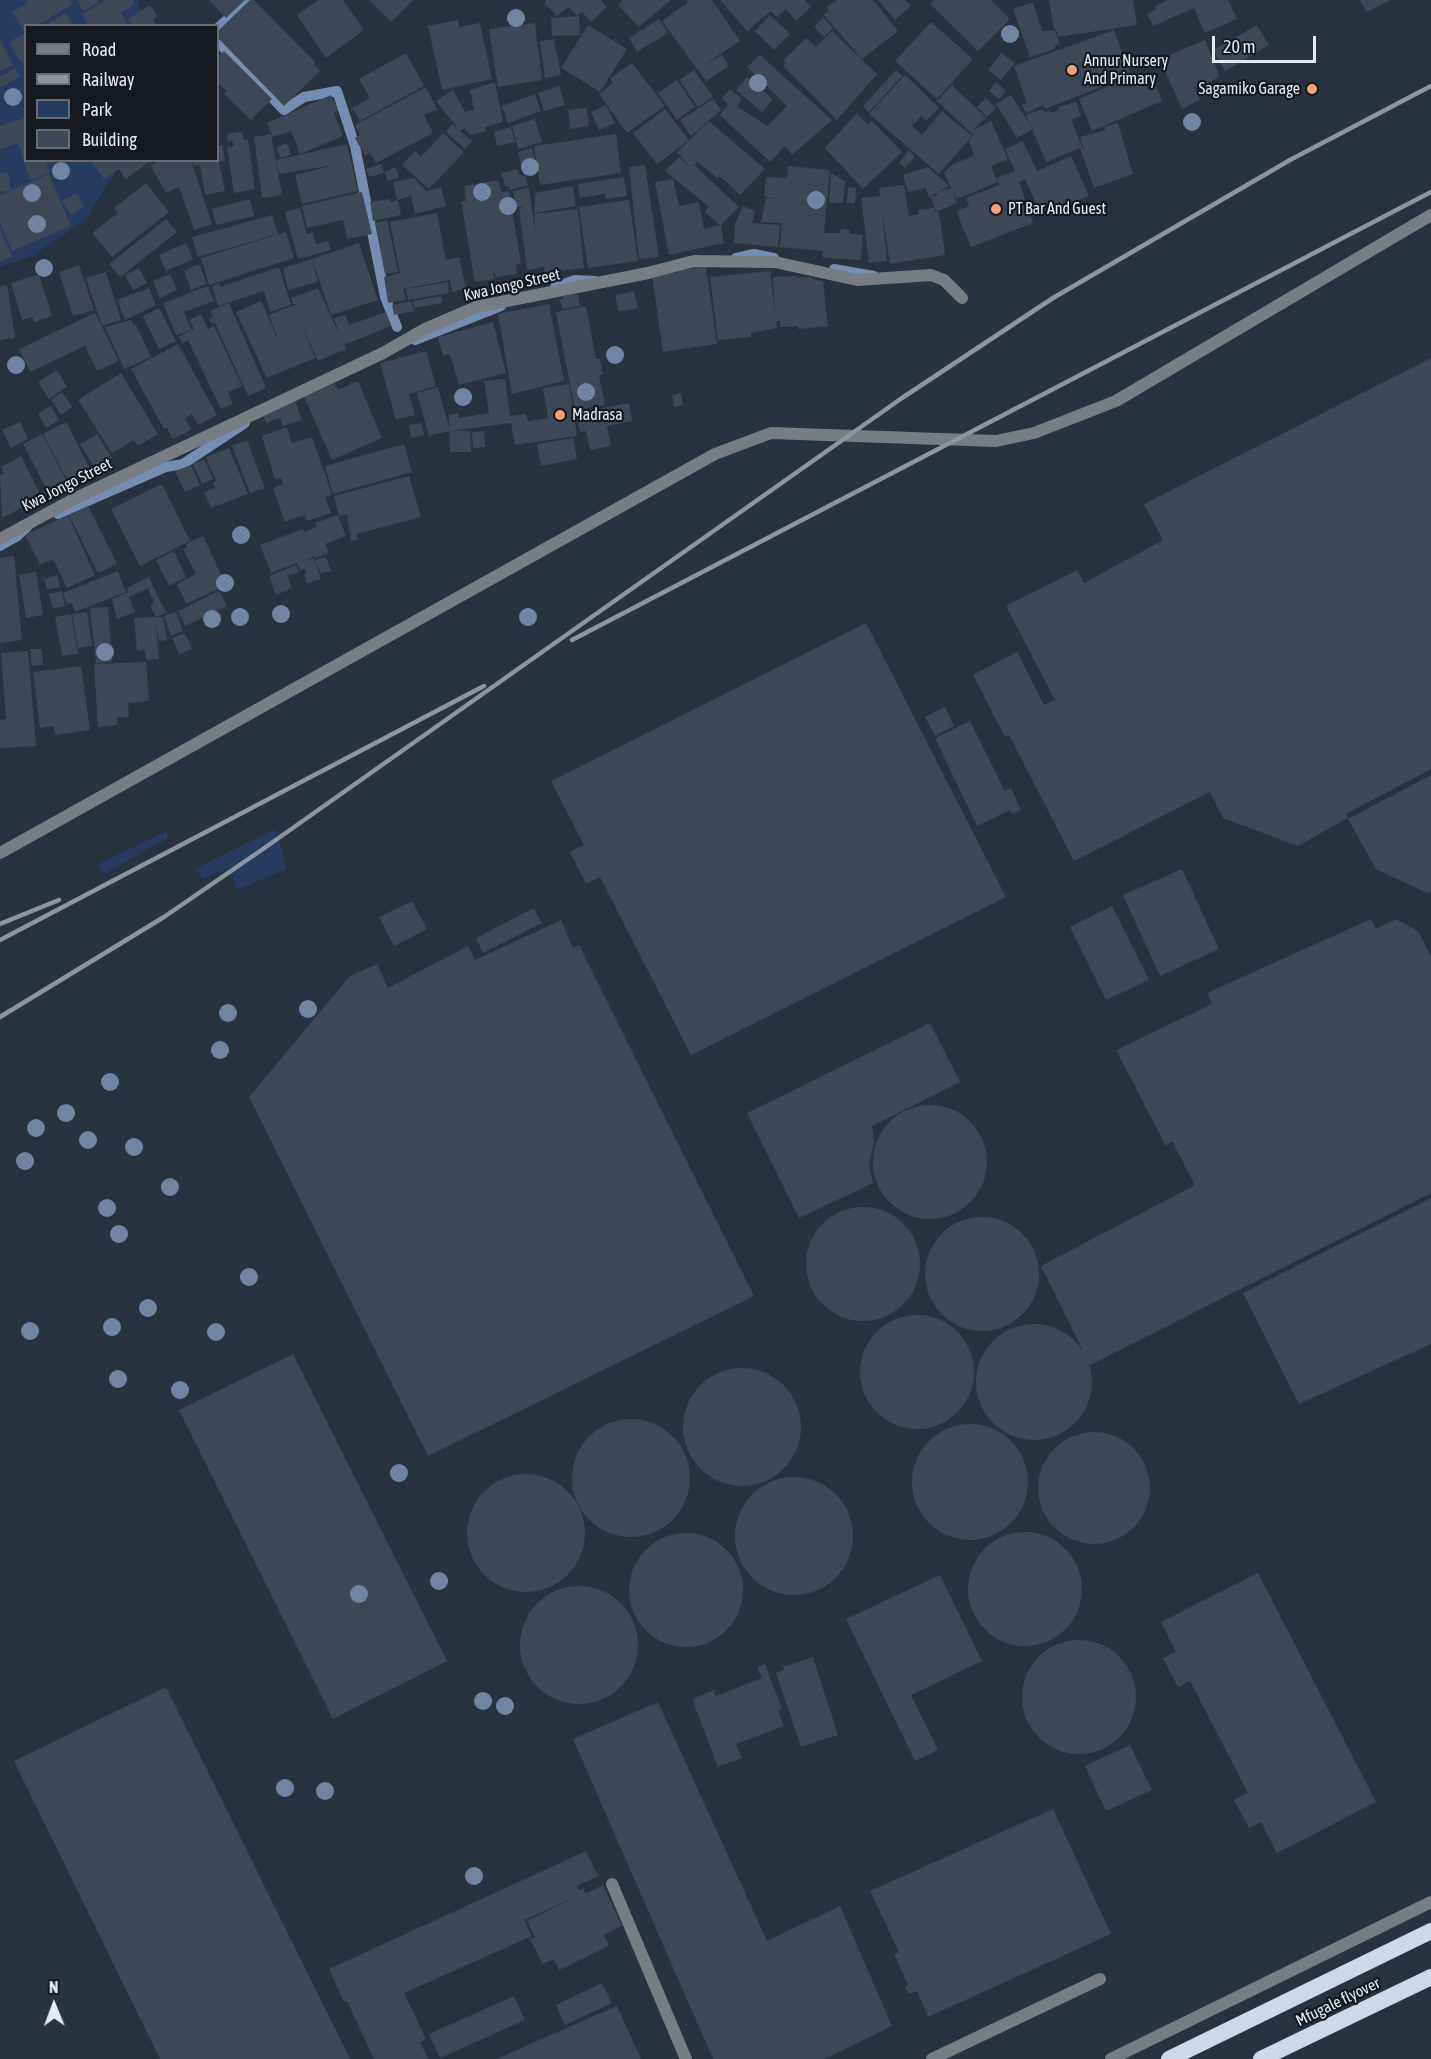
<!DOCTYPE html>
<style>
body{margin:0}
#map{position:relative;width:1431px;height:2059px;overflow:hidden;background:#29323f;font-family:"Asap Condensed",sans-serif}
canvas{display:block}
.legend{position:absolute;left:24px;top:24px;width:195px;height:138px;box-sizing:border-box;background:#15191f;border:2px solid #686c73;margin:0;padding:8px 10px;list-style:none;font-size:18px;color:#e4e9f2}
.legend li{display:flex;align-items:center;gap:12px;height:30px}
.legend b{width:30px;border:2px solid #686c73}
.north{position:absolute;left:24px;top:1975px;width:60px;height:60px;-webkit-text-stroke:4px #15191f;paint-order:stroke;rotate:359deg;font-size:16px;font-weight:700;line-height:24px;text-align:center;color:#e4e9f2}
.north::after{content:'';display:block;margin:auto;width:21px;height:27px;background:#e4e9f2;clip-path:polygon(50% 0,100% 100%,50% 72%,0 100%)}
.scale{position:absolute;left:1212px;top:36px;width:104px;height:27px;box-sizing:border-box;border:3px solid #e4e9f2;border-top:0;padding-left:8px;font-size:18px;line-height:21px;white-space:nowrap;color:#e4e9f2;-webkit-text-stroke:4px #15191f;paint-order:stroke}
</style>
<div id="map">
<canvas width="1431" height="2059"></canvas>
<ul class="legend">
<li><b style="height:8px;background:#787d84"></b>Road</li>
<li><b style="height:8px;background:#8d949f"></b>Railway</li>
<li><b style="height:16px;background:#253c60"></b>Park</li>
<li><b style="height:16px;background:#3e4756"></b>Building</li>
</ul>
<div class="north">N</div>
<div class="scale">20 m</div>
</div>
<script>
const context = document.querySelector('canvas').getContext('2d');
context.lineJoin = 'round';
function fill(path, color) {
  context.fillStyle = color;
  context.fill(path, 'evenodd');
}
function shape(rows) {
  const path = new Path2D();
  for (const r of rows) {
    if (r.length === 3) {
      path.moveTo(r[0] + r[2], r[1]);
      path.arc(r[0], r[1], r[2], 0, 2 * Math.PI);
      continue;
    }
    path.moveTo(r[0], r[1]);
    for (let i = 2; i < r.length; i += 2) path.lineTo(r[i], r[i + 1]);
  }
  return path;
}
function strokePath(path, color, width, dash) {
  context.strokeStyle = color;
  context.lineWidth = width;
  context.lineCap = dash ? 'butt' : 'round';
  context.setLineDash(dash || []);
  context.stroke(path);
}
function drawText(font, color, halo, rows, align = 'center') {
  context.font = font + ' "Asap Condensed",sans-serif';
  context.lineWidth = 4.5;
  context.setLineDash([]);
  context.textBaseline = 'middle';
  context.strokeStyle = halo;
  context.fillStyle = color;
  for (const [text, x, y, turn = 0] of rows) {
    context.save();
    context.translate(x, y);
    context.rotate((+turn || 0) * Math.PI / 180);
    context.textAlign = isNaN(turn) ? turn : align;
    if (halo) context.strokeText(text, 0, 0);
    context.fillText(text, 0, 0);
    context.restore();
  }
}
const green = shape([
 [0,0,138,0,146,25,26,26,26,160,122,161,86,220,32,256,0,267],
 [276,829,287,869,237,890,230,868,203,879,195,869],
 [167,831,167,839,103,874,96,865]
]);
const stream = shape([
 [218,28,248,0],
 [218,42,284,110,304,97,337,91,355,146,385,297,397,327],
 [736,258,754,254,774,258],
 [834,269,874,276],
 [555,287,575,280,595,281],
 [415,340,501,306],
 [58,514,166,467,183,464,245,423],
 [0,546,16,537,27,527]
]);
const building = shape([
 [26,0,70,0,73,4,36,26,26,26,26,67,22,61,20,62,9,42,25,33,12,12,28,3],
 [77,0,98,0,99,2,83,11],
 [106,0,133,0,135,4,121,13,129,26,89,26,82,15],
 [209,0,245,0,226,18],
 [250,0,254,0,315,62,314,64,320,71,284,106,218,38,218,31],
 [319,0,343,0,364,30,326,58,297,15],
 [369,0,413,0,391,22],
 [546,0,601,0,607,7,591,22,582,12,577,16,569,7,557,16,545,4],
 [623,0,671,0,639,27,618,5],
 [687,0,712,0,740,41,704,65,722,55,729,66,706,81,662,21,687,3],
 [720,0,805,0,811,7,796,21,786,9,777,17,771,11,747,31],
 [838,0,873,0,898,31,862,59,824,15,829,10,826,7],
 [878,0,905,0,911,6,895,20],
 [934,0,991,0,1010,19,978,51,930,4],
 [1049,0,1133,0,1137,25,1058,37,1056,29,1054,29],
 [1168,0,1228,0,1237,19,1205,33,1194,8,1153,26,1147,14,1156,10,1155,6],
 [1360,0,1391,0,1367,12],
 [1033,2,1042,31,1055,30,1060,44,1055,46,1055,49,1030,57,1013,9],
 [150,5,158,16,153,20,157,26,133,26,128,19],
 [66,13,73,26,43,26],
 [770,15,790,34,774,50,755,31],
 [579,16,580,35,552,36,551,18],
 [823,17,833,28,824,37,814,27],
 [659,19,668,33,637,52,629,38],
 [458,20,459,27,480,23,492,79,442,90,428,26],
 [931,22,973,59,937,99,895,61],
 [535,23,542,80,498,87,489,29],
 [588,25,627,49,600,92,561,68],
 [1257,25,1269,45,1225,71,1213,50],
 [1114,30,1131,75,1045,109,1043,105,1026,113,1022,105,1027,103,1014,66],
 [832,31,877,74,837,120,783,66,786,63,783,61,806,38,822,52,816,47],
 [554,39,561,75,545,78,540,41],
 [0,40,13,65,0,71],
 [1205,40,1220,77,1195,88,1200,100,1182,109,1160,59],
 [224,51,272,99,251,120,224,94,227,92,218,83,218,57],
 [406,53,424,86,360,121,352,108,370,98,359,79],
 [1001,53,1015,63,1001,80,988,70],
 [760,55,832,120,792,155,785,146,770,162,720,115,728,105,722,98,730,89,742,99,737,106,767,126,787,106,747,67],
 [632,63,665,106,627,133,599,94,613,83,610,78],
 [15,68,20,76,0,88,0,77],
 [694,70,713,97,698,107,679,80],
 [896,70,902,76,869,112,863,106],
 [1141,72,1149,90,1156,87,1162,101,1092,131,1079,99],
 [905,75,939,108,926,121,921,116,912,126,922,135,942,111,972,136,939,174,869,114],
 [747,77,773,99,762,112,736,90],
 [677,80,695,107,677,120,658,93],
 [495,82,503,122,485,127,486,131,470,135,464,128,460,131,436,101,453,90,465,112,474,110,470,90],
 [996,82,1006,91,999,99,989,91],
 [952,85,986,118,970,132,937,101],
 [559,86,565,105,544,111,538,93],
 [426,87,437,109,424,115,433,133,376,163,370,153,365,156,355,138,360,135,355,125],
 [535,94,541,111,508,123,502,106],
 [331,95,338,111,334,113,343,136,300,154,291,131,273,137,267,123],
 [1011,95,1033,129,1017,138,996,104],
 [986,98,996,108,987,117,977,107],
 [713,99,721,110,691,136,680,120],
 [1076,102,1081,116,1071,120,1085,153,1080,137,1106,130,1104,127,1118,123,1133,174,1094,188,1080,148,1046,162,1026,115,1043,109,1044,112,1049,110,1050,113,1059,110,1058,107],
 [606,105,615,123,599,130,591,112],
 [587,108,589,126,570,129,568,110],
 [665,109,689,140,657,164,633,133],
 [857,113,868,125,872,121,902,152,863,189,825,148],
 [25,118,26,160,46,160,50,172,30,180,18,143,0,149,0,126],
 [535,119,542,142,518,149,512,126],
 [709,121,765,169,740,195,720,176,717,178,698,162,694,165,739,207,721,225,724,243,669,255,655,182,673,179,679,206,699,202,704,229,720,225,705,212,709,207,665,171,679,157,690,167,677,152],
 [991,121,1008,159,991,166,998,182,957,199,944,173,953,164,974,156,969,141,976,131,972,135,971,131],
 [452,124,472,141,465,149,446,132],
 [511,127,515,142,497,146,494,132],
 [242,132,244,140,248,139,255,189,234,193,227,147,234,146,233,141,228,142,227,134],
 [443,133,464,152,429,189,402,165,415,151,421,157],
 [271,134,282,195,262,198,254,137],
 [616,134,621,173,540,185,534,146],
 [1023,141,1037,171,1071,156,1089,196,1042,217,1025,179,1019,182,1033,223,971,247,956,211,969,206,966,198,999,185,1000,187,997,178,1015,171,1005,149],
 [287,143,291,155,280,158,276,147],
 [347,144,358,191,302,204,295,175,334,165,279,174,276,160],
 [222,145,225,161,219,162,225,191,205,195,200,165,194,166,192,160,218,160,218,146],
 [532,148,535,161,521,165,518,152],
 [909,150,915,157,905,168,899,163],
 [90,160,151,160,126,179,119,169,104,179],
 [160,160,191,160,212,224,194,230,179,187,166,193,151,166],
 [381,164,384,173,369,177,366,169],
 [645,165,659,257,639,259,629,167],
 [788,166,830,170,824,233,840,233,841,229,850,230,850,234,863,235,861,260,823,258,823,251,780,247,782,223,761,222,766,198,782,199,764,197,766,177,787,178],
 [395,167,399,177,388,181,385,172],
 [928,167,949,186,937,192,952,188,957,203,936,212,931,197,938,195,936,193,929,197,926,188,908,192,903,175],
 [517,169,519,174,525,176,528,185,510,190,509,186,506,187,501,173],
 [8,172,11,190,0,192,0,173],
 [831,173,845,181,843,203,829,203],
 [49,174,71,226,12,251,0,223,0,195],
 [624,177,627,196,606,199,605,194,580,198,578,184],
 [414,178,426,191,441,187,446,206,415,214,411,196,397,200,393,182],
 [499,180,501,192,509,191,521,263,516,264,517,274,496,277,493,269,494,279,475,282,461,201,466,201,464,186],
 [146,183,169,212,112,257,92,233,118,213,114,208],
 [904,185,909,216,919,214,918,210,934,208,934,212,939,212,945,255,890,264,882,210,887,261,869,263,861,198,880,196,879,188],
 [573,186,576,206,534,213,535,193],
 [848,187,856,188,855,203,847,203],
 [529,188,536,235,534,214,578,209,584,268,545,273,544,267,527,270,519,208,525,207,516,207,513,191],
 [362,192,372,234,347,239,343,220,307,228,302,206],
 [76,193,84,206,71,215,62,201],
 [250,199,254,216,216,225,212,209],
 [390,199,390,202,398,200,401,215,373,221,370,202],
 [629,200,638,261,588,268,579,207],
 [743,206,755,211,752,223,780,225,778,247,734,243,735,224],
 [300,208,307,234,313,232,316,244,328,241,331,250,298,259,285,212],
 [437,213,446,260,459,257,466,289,452,292,450,280,403,289,406,300,388,303,384,277,400,273,390,222],
 [272,215,278,234,198,257,192,237],
 [166,219,177,232,120,277,109,264],
 [387,220,398,272,385,274,375,223],
 [0,228,12,257,0,262],
 [286,232,294,258,209,285,201,258],
 [186,243,193,259,166,271,159,255],
 [359,243,378,300,331,315,312,259],
 [312,259,318,282,288,290,283,268],
 [199,264,207,284,191,290,184,271],
 [79,265,94,310,73,316,59,272],
 [279,267,291,305,270,312,264,291,218,306,212,286,220,283,220,287],
 [706,267,717,344,663,352,652,276,678,272,678,270],
 [139,268,147,283,133,290,125,275],
 [770,271,775,311,773,277,796,276,797,278,812,277,812,279,823,281,828,326,798,329,798,326,780,327,780,321,776,321,777,328,751,333,751,337,718,340,710,277],
 [106,272,121,320,102,326,86,278],
 [39,274,52,316,34,322,32,317,22,320,11,283],
 [170,274,177,290,160,298,153,281],
 [448,282,449,293,408,300,406,289],
 [7,285,15,338,0,340,0,286],
 [208,286,214,301,184,312,191,330,176,335,163,303],
 [149,288,156,305,125,320,117,300],
 [318,288,339,334,334,318,345,315,349,325,386,312,391,326,344,345,346,349,318,361,303,327,315,358,267,378,236,312,261,301,280,344,269,315,297,304,293,304,291,298],
 [634,291,638,308,619,312,615,295],
 [578,294,580,306,563,309,559,300,563,299,563,296],
 [441,296,443,303,414,308,413,301],
 [411,301,414,311,394,315,392,305],
 [229,303,266,388,248,396,215,323,212,324,209,319,213,317,210,311],
 [549,304,564,381,512,394,498,314],
 [586,306,596,359,600,359,603,375,599,375,605,405,575,410,556,312],
 [159,308,176,341,159,349,143,316],
 [95,313,119,361,97,371,85,346,30,372,19,349],
 [201,314,208,329,214,326,242,386,228,392,233,404,221,409,188,340,182,343,179,336,194,329,189,320],
 [131,320,134,326,136,325,151,357,124,369,105,327],
 [493,322,506,373,459,385,450,354,443,356,438,337],
 [178,344,217,415,198,425,192,414,185,418,191,430,173,439,167,428,164,429,131,369],
 [426,351,436,386,409,394,415,415,396,420,380,363],
 [1431,358,1431,769,1346,814,1348,818,1298,846,1223,818,1210,792,1074,861,1009,735,1005,737,973,675,1017,652,1044,705,1055,700,1006,606,1077,570,1084,583,1163,540,1144,504],
 [57,370,67,387,49,399,38,382],
 [121,373,158,434,138,446,134,440,112,453,78,400],
 [505,379,510,416,526,414,528,421,548,418,543,388,569,384,577,436,515,445,511,423,451,431,470,431,471,452,450,452,449,415,458,413,459,418,489,413,484,381],
 [358,381,382,438,332,460,304,397,335,383,338,390],
 [438,387,450,431,429,436,417,393],
 [62,392,72,407,61,415,51,400],
 [681,393,683,405,674,407,672,395],
 [295,400,302,420,283,426,280,418,266,423,262,412],
 [629,403,632,421,607,426,611,446,590,450,586,431,580,432,576,413],
 [51,406,59,420,46,428,38,413],
 [20,422,28,439,11,448,2,430],
 [66,422,92,473,70,485,43,434],
 [421,423,424,435,411,438,409,425],
 [287,427,292,443,312,437,332,495,325,497,331,513,307,521,304,515,285,522,273,488,283,484,281,478,275,479,262,436],
 [484,431,485,447,473,448,472,432],
 [42,434,68,484,49,494,23,444],
 [97,434,112,458,95,468,80,444],
 [573,438,577,459,541,466,537,444],
 [247,440,265,488,250,493,232,446],
 [404,444,412,472,333,494,325,466],
 [229,448,248,494,211,508,204,492,215,488,213,482,216,481,206,457],
 [21,456,39,492,27,501,29,504,2,518,0,475,4,473,1,467],
 [204,459,213,479,202,484,193,464],
 [191,465,200,485,185,492,175,471],
 [409,476,421,517,357,534,358,540,351,541,347,514,339,516,334,496],
 [162,484,190,541,140,566,111,509],
 [88,506,117,564,98,573,69,515],
 [68,515,95,575,67,588,53,559,40,565,25,535],
 [338,515,346,536,325,544,329,553,315,558,313,554,313,557,301,562,314,558,321,579,307,584,304,574,307,573,305,569,300,570,297,563,271,573,260,545,303,529,304,532,317,527,315,523],
 [203,536,226,585,186,604,177,584,196,574,183,549,187,548,186,544],
 [174,551,186,577,169,586,156,560],
 [14,556,22,640,0,643,0,558],
 [326,557,331,571,321,574,315,560],
 [296,565,299,572,287,576,292,588,276,595,269,576],
 [118,571,126,592,75,612,72,603,67,604,63,593],
 [36,572,43,615,26,618,19,575],
 [57,575,60,587,47,590,44,579],
 [149,577,153,586,129,597,135,612,117,619,112,599,128,592,127,588],
 [153,586,166,613,156,617,150,605,154,603,148,589],
 [62,591,65,606,53,609,49,594],
 [219,591,227,606,185,626,178,611],
 [108,607,112,662,96,663,90,608],
 [87,612,92,646,78,648,72,614],
 [176,612,183,631,171,636,164,616],
 [71,614,78,654,62,656,55,617],
 [155,617,163,617,167,640,159,641,156,626,159,659,146,660,145,650,137,651,134,618],
 [866,623,1006,897,691,1055,600,877,586,884,570,852,584,845,551,781],
 [185,633,192,649,179,654,172,638],
 [30,649,42,649,43,665,32,666],
 [28,651,36,746,0,748,0,720,6,719,1,653],
 [146,662,149,701,128,703,129,717,117,718,117,725,98,727,94,664],
 [81,666,90,730,55,735,54,726,40,728,33,672],
 [945,707,954,726,935,736,925,717],
 [970,721,1005,791,1011,788,1021,810,1012,814,1010,810,977,826,935,738],
 [1431,775,1431,892,1427,893,1376,869,1348,819],
 [1182,869,1219,949,1160,976,1123,895],
 [412,901,427,929,394,946,379,917],
 [1112,906,1149,980,1106,1000,1070,927],
 [534,908,542,923,483,953,476,938],
 [1371,919,1376,929,1396,919,1418,931,1431,956,1431,1193,1090,1365,1041,1266,1195,1185,1172,1141,1166,1146,1116,1050,1212,1004,1207,993],
 [561,920,573,948,579,945,754,1296,428,1456,249,1097,350,976,377,964,388,988,468,946,475,960],
 [930,1023,960,1082,872,1126,874,1141,869,1165,873,1183,799,1218,747,1113],
 [930,1162,57],
 [1431,1198,1431,1344,1299,1404,1243,1293],
 [863,1264,57],
 [982,1274,57],
 [917,1372,57],
 [1034,1382,58],
 [293,1354,447,1661,333,1719,179,1410],
 [742,1427,59],
 [631,1478,59],
 [970,1482,58],
 [1094,1488,56],
 [526,1533,59],
 [794,1536,59],
 [1025,1589,57],
 [686,1590,57],
 [1258,1573,1376,1802,1277,1853,1261,1822,1249,1828,1234,1800,1248,1793,1190,1681,1178,1687,1163,1658,1176,1652,1161,1622],
 [940,1575,982,1661,911,1695,938,1750,915,1761,846,1619],
 [579,1645,59],
 [1079,1697,57],
 [813,1657,838,1735,801,1747,776,1673,784,1670,783,1667],
 [765,1664,782,1709,778,1710,784,1726,736,1744,742,1758,718,1767,692,1699,714,1690,716,1696,762,1678,757,1667],
 [166,1687,350,2059,160,2059,14,1761],
 [658,1702,767,1941,840,1906,892,2026,825,2059,713,2059,573,1739],
 [1130,1745,1152,1790,1106,1811,1085,1766],
 [1053,1809,1111,1934,928,2017,917,1991,909,1994,905,1986,908,1985,894,1954,899,1952,870,1891],
 [586,1851,598,1876,577,1886,579,1890,583,1888,585,1894,603,1885,622,1926,604,1935,609,1946,559,1970,554,1959,543,1964,530,1939,535,1937,527,1921,578,1896,524,1920,532,1936,404,1993,426,2039,420,2042,428,2059,374,2059,347,2001,344,2002,329,1969],
 [602,1983,612,2003,565,2025,556,2005],
 [514,1996,525,2020,440,2058,429,2034],
 [617,2006,641,2059,497,2059,539,2040]
]);
const service = shape([
 [0,853,715,454,771,433,996,441,1034,433,1116,401,1431,215],
 [612,1884,686,2059],
 [932,2059,1100,1979],
 [1111,2059,1431,1902]
]);
const minor = shape([
 [0,539,72,500,383,353,425,329,476,307,648,273,694,261,775,262,857,280,931,275,944,280,962,298]
]);
const trunk = shape([
 [1169,2059,1431,1931],
 [1261,2059,1431,1977]
]);
const rail = shape([
 [572,640,1431,192],
 [0,924,59,900],
 [0,940,484,686],
 [0,1017,164,917,263,849,902,398,1053,298,1290,160,1431,86]
]);
const trees = [
 [516,18],
 [1010,34],
 [758,83],
 [13,97],
 [1192,122],
 [530,167],
 [61,171],
 [482,192],
 [32,193],
 [816,200],
 [508,206],
 [37,224],
 [44,268],
 [615,355],
 [16,365],
 [586,392],
 [463,397],
 [241,535],
 [225,583],
 [281,614],
 [240,617],
 [528,617],
 [212,619],
 [105,652],
 [308,1009],
 [228,1013],
 [220,1050],
 [110,1082],
 [66,1113],
 [36,1128],
 [88,1140],
 [134,1147],
 [25,1161],
 [170,1187],
 [107,1208],
 [119,1234],
 [249,1277],
 [148,1308],
 [112,1327],
 [30,1331],
 [216,1332],
 [118,1379],
 [180,1390],
 [399,1473],
 [439,1581],
 [359,1594],
 [483,1701],
 [505,1706],
 [285,1788],
 [325,1791],
 [474,1876]
];
const markers = [
 [1072,70,6,"#f0a279"],
 [1312,89,6,"#f0a279"],
 [996,209,6,"#f0a279"],
 [560,415,6,"#f0a279"]
];
const poiNames = [
 ["Annur Nursery",1084,61],
 ["And Primary",1084,79],
 ["Sagamiko Garage",1300,89,"right"],
 ["PT Bar And Guest",1008,209],
 ["Madrasa",572,415]
];
const streetNames = [
 ["Kwa Jongo Street",512,285,-13],
 ["Kwa Jongo Street",67,485,-27],
 ["Mfugale flyover",1338,2002,-26]
];
fill(green, '#253c60');
strokePath(stream, '#748db3', 10);
fill(building, '#3e4756');
strokePath(service, '#787d84', 12);
strokePath(minor, '#787d84', 12);
strokePath(trunk, '#cdd8e8', 16);
strokePath(rail, '#8d949f', 4.5);
context.fillStyle = '#7084a4';
for (const [x, y] of trees) {
  context.beginPath();
  context.arc(x, y, 9, 0, 2 * Math.PI);
  context.fill();
}
for (const [x, y, r, color] of markers) {
  const dot = new Path2D();
  dot.arc(x, y, r, 0, 2 * Math.PI);
  context.fillStyle = color;
  context.fill(dot);
  strokePath(dot, '#15191f', 2);
}
drawText('16px', '#e4e9f2', '#15191f', poiNames, 'left');
drawText('16px', '#e4e9f2', '#15191f', streetNames);
</script>
